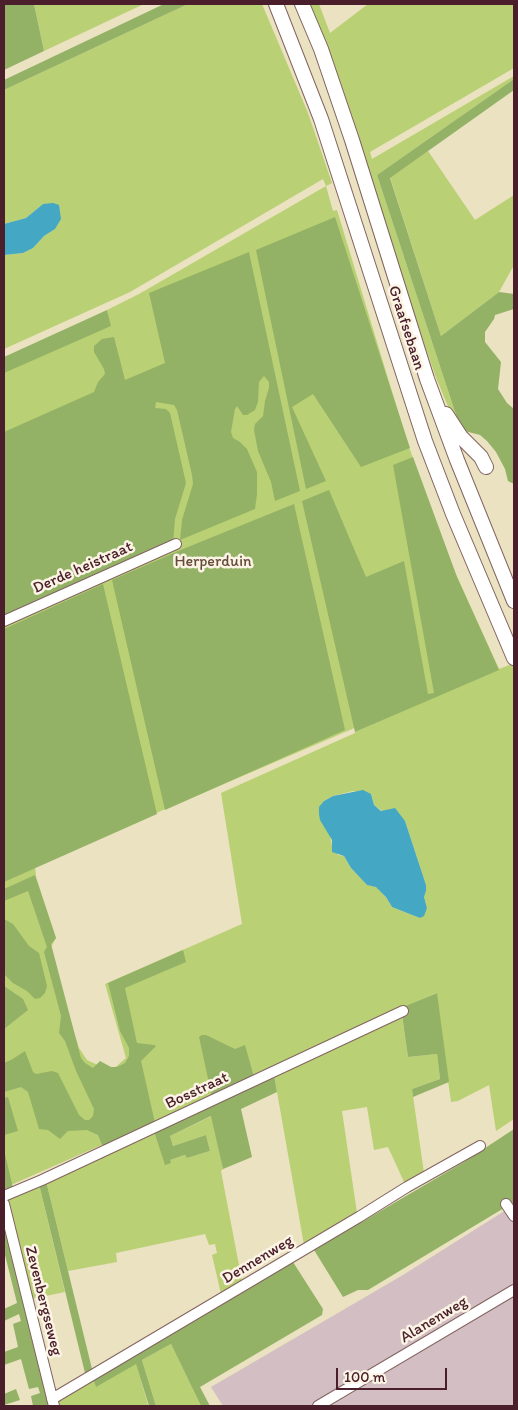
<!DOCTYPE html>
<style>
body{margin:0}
#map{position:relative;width:518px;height:1410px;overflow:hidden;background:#eae2c0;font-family:Itim,sans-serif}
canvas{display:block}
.frame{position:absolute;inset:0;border:5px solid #4a1f2b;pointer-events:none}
.scale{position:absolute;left:336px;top:1368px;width:111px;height:22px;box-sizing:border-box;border:2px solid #4a1f2b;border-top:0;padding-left:6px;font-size:15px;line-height:18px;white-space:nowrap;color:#4a1f2b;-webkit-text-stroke:4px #fcf5e5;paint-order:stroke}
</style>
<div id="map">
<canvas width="518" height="1410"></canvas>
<div class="frame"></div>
<div class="scale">100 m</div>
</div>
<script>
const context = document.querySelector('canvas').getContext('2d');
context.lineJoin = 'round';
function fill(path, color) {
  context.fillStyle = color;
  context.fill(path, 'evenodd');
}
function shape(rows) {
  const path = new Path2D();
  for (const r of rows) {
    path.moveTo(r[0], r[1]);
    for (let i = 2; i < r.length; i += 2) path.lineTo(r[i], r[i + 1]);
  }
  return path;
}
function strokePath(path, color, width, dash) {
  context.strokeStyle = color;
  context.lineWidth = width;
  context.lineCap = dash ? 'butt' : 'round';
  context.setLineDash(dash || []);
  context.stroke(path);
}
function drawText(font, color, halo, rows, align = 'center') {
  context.font = font + ' Itim,sans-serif';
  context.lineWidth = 5;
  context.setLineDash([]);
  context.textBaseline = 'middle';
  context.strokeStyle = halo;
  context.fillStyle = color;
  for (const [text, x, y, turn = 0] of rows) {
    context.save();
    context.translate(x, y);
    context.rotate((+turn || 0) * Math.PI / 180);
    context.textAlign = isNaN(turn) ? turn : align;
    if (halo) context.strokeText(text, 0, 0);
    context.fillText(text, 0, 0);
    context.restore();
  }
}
const industrial = shape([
 [514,1205,514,1406,223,1406,211,1387,403,1275]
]);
const green = shape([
 [34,4,144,4,44,51],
 [188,4,262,4,308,113,332,183,326,186,333,211,337,210,407,441,445,550,499,669,512,664,514,668,514,1119,496,1131,489,1085,458,1101,451,1102,436,993,154,1122,4,1188,4,362,108,314,107,310,139,294,326,186,323,179,130,292,4,349,4,255,23,253,33,248,44,236,55,229,43,204,26,218,4,224,4,90],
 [494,671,355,732,355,733,221,793,242,924,105,984,126,1058,111,1071,87,1060,79,1048,49,951,56,938,36,877,35,865,485,672],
 [353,791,371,794,374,805,382,811,387,810,405,821,426,885,426,891,424,897,427,908,420,918,392,907,386,897,376,886,367,885,351,868,344,856,338,855,332,846,324,801,333,796],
 [309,4,319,4,330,33,368,4,514,4,514,68,370,152,372,159,514,76,514,79,377,175,461,430,454,421,435,375],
 [428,151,475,220,514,195,514,265,499,292,441,336,390,177],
 [402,1016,408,1057,437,1054,440,1079,412,1089,424,1173,405,1184,388,1147,374,1150,367,1107,342,1111,357,1213,304,1245,274,1075],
 [212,1116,223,1169,221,1171,242,1281,221,1294,212,1255,217,1253,215,1244,209,1245,205,1234,116,1253,117,1262,68,1271,46,1181,154,1131,170,1160,186,1155,187,1158,210,1151,206,1135,173,1146,170,1136],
 [39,1184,65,1292,31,1299,6,1199],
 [171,1344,201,1406,156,1406,142,1360],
 [136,1363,148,1405,58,1406,56,1400,93,1379,96,1386]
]);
const forest = shape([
 [4,4,34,4,44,51,4,70],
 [164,4,188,4,4,90,4,80],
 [514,79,514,90,390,178,441,336,499,292,514,294,514,309,495,315,494,319,485,332,485,342,501,362,498,389,507,403,514,409,514,484,508,481,505,469,496,452,487,441,480,435,461,430,377,175],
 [335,217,410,448,361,467,313,394,292,407,326,481,306,489,256,250],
 [249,252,300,491,275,501,271,482,258,451,254,430,255,424,263,416,265,401,269,388,269,382,264,376,259,382,258,402,255,410,247,415,243,415,237,406,235,409,231,432,233,438,240,442,247,449,257,472,257,494,255,509,180,540,182,520,193,484,192,475,177,410,174,405,156,402,155,408,166,409,170,413,186,483,175,519,173,543,4,618,4,432,94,392,98,382,105,374,104,369,94,352,94,346,102,339,114,337,125,380,165,363,149,293],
 [107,310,111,326,4,373,4,357],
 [413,457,457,577,499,670,355,732,302,501,329,490,366,577,404,561,428,694,434,693,393,465],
 [294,504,345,730,165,810,112,580,183,549],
 [103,584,157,814,4,882,4,629],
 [35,875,56,938,51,944,81,1058,85,1063,93,1068,100,1061,111,1067,117,1067,125,1063,129,1056,129,1048,120,1031,108,983,183,950,186,962,125,988,137,1043,154,1045,156,1046,141,1061,155,1123,103,1147,98,1135,87,1130,68,1131,60,1139,48,1130,39,1129,28,1092,21,1087,4,1092,4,1063,11,1060,25,1051,33,1072,36,1074,52,1071,58,1073,79,1115,85,1120,89,1120,93,1116,94,1109,76,1071,65,1041,59,1033,61,1016,44,952,47,947,28,891,4,901,4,889],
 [4,919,13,924,29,946,39,953,47,986,45,993,40,998,35,999,27,991,13,983,4,974],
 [4,986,23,999,28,1010,4,1029],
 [437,993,449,1082,413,1097,412,1089,440,1079,437,1054,408,1057,401,1008],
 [202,1035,206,1035,235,1049,245,1045,254,1077,212,1097,199,1037],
 [274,1075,277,1092,241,1109,252,1157,223,1169,211,1116,170,1136,173,1146,206,1135,210,1151,187,1158,185,1155,170,1160,171,1163,165,1165,154,1131],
 [8,1097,18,1131,4,1135,4,1098],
 [514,1129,514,1202,368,1290,358,1290,343,1297,314,1250,464,1162],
 [4,1150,13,1188,5,1192,4,1187],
 [46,1181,92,1369,85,1373,39,1184],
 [4,1219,51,1406,33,1406,31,1396,40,1393,38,1387,29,1389,21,1359,4,1365,4,1352,18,1347,13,1324,21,1321,19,1314,4,1321,4,1309,17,1303,4,1251],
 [293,1262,323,1309,322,1315,200,1387,210,1406,201,1406,171,1344,142,1360,156,1406,149,1406,136,1364,96,1387,93,1379],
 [16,1389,20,1400,4,1405,4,1394]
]);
const water = shape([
 [53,203,59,205,61,219,55,229,44,236,33,248,23,253,4,255,4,224,26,218,43,204],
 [363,790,371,794,374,805,381,811,395,808,405,821,426,885,426,891,424,897,427,908,424,916,420,918,392,907,386,897,376,887,367,885,351,868,344,856,332,852,332,840,320,820,319,814,319,807,324,801,333,796]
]);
const minor = shape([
 [4,621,176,544],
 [4,1196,42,1180,403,1011],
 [4,1204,54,1406],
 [506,1204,514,1216],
 [52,1399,359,1217,407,1187,480,1146],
 [318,1406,514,1290]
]);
const major = shape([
 [276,4,321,119,425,441,453,514,514,658],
 [302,4,321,49,352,140,427,379,457,460,514,601],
 [446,414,461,437,481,457,486,467]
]);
const streetNames = [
 ["Graafsebaan",406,328,72],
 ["Derde heistraat",83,568,-24],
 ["Bosstraat",197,1091,-25],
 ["Dennenweg",258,1260,-31],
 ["Zevenbergseweg",43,1301,76],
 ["Alanenweg",434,1320,-31]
];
const parkNames = [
 ["Herperduin",213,562]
];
fill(industrial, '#d2bec3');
fill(green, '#bad074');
fill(forest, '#93b266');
fill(water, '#44a7c3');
strokePath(minor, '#82635f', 12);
strokePath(major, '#82635f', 16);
strokePath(minor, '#fff', 10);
strokePath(major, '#fff', 14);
drawText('16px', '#4a1f2b', '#fcf5e5', streetNames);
drawText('16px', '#664b3d', '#fcf5e5', parkNames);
</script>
